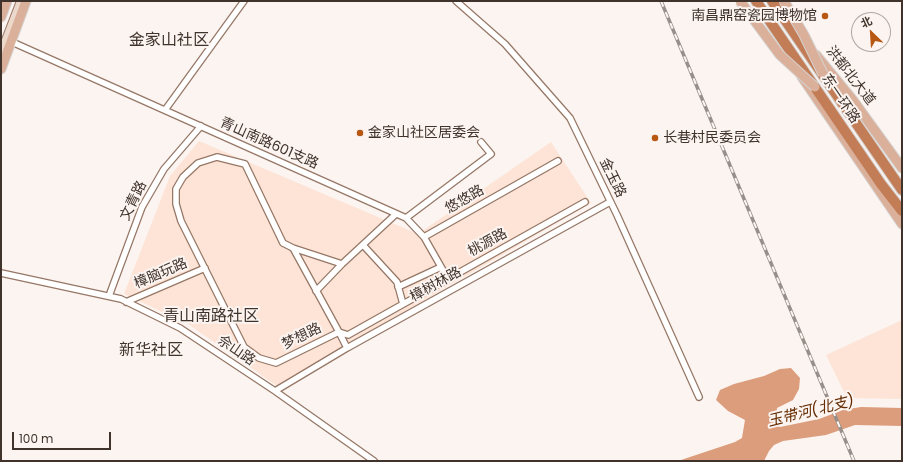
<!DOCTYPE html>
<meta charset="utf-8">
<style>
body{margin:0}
#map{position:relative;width:903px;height:462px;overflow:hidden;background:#fbf4f1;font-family:Poppins,"Noto Sans SC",sans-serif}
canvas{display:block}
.frame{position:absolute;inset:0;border:2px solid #40332b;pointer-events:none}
.north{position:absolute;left:851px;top:12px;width:40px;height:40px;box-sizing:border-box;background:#fbf4f1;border:1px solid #b0a7a2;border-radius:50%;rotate:335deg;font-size:11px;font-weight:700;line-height:16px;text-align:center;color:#40332b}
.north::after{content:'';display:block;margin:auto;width:14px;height:18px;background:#b75711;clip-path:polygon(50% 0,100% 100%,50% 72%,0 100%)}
.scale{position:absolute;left:12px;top:432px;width:99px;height:18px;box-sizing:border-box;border:2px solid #40332b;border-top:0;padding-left:5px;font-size:12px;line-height:14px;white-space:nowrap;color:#40332b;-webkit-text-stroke:3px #fbf4f1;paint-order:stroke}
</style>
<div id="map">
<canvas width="903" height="462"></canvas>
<div class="frame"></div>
<div class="north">北</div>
<div class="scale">100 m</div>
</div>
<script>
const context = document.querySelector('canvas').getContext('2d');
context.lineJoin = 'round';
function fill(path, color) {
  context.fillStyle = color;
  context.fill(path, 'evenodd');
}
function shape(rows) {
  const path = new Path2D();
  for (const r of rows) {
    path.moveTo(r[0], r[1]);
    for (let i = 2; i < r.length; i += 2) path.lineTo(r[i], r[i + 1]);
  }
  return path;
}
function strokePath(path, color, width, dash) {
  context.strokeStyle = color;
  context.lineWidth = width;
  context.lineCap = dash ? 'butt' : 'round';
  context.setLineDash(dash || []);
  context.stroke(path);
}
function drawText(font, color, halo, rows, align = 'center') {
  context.font = font + ' Poppins,"Noto Sans SC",sans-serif';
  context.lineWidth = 4;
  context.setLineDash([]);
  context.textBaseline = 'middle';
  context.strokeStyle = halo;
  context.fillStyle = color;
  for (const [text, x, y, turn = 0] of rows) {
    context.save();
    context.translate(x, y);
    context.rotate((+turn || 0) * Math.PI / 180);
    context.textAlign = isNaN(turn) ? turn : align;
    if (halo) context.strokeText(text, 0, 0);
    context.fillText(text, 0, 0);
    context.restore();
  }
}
const built = shape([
 [199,141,418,234,551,142,591,203,277,386,188,324,124,294,170,176],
 [902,320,902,399,847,398,826,355]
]);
const water = shape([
 [791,368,800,378,799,389,793,400,777,408,776,425,780,427,819,419,843,410,861,407,902,408,902,426,855,425,826,435,783,441,774,445,769,451,764,461,678,461,735,442,742,438,745,420,728,411,716,400,720,390,734,384,764,376,780,369]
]);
const street = shape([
 [456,1,505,44,570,118,617,215,699,397],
 [12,42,406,218,491,154,481,142],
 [165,110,244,1],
 [217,157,245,164,283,243,293,248,339,332,276,363,259,358,244,347,181,221,176,204,176,189,183,177,198,163,217,157],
 [406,218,424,237],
 [363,245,397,282,403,304],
 [293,248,342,264],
 [1,273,121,299,180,328,275,391,374,461],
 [448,279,424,237,558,161],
 [398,287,441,267],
 [316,291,342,264,396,214],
 [109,296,142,207,164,169,201,126],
 [126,302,205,268],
 [339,332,348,335,585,202],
 [339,332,347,348],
 [275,391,347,348,610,202]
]);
const secondary = shape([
 [1,53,21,1]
]);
const primary = shape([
 [1,17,7,1],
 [816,55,852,99,902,168],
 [1,69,26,1],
 [802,77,902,224]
]);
const highway = shape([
 [756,1,881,184,902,211],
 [772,1,902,190]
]);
const rail = shape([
 [661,1,854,461]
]);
const primaryBridge = shape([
 [740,1,780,55,815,87],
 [784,1,804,35,823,74]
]);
const markers = [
 [825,16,4,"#b75711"],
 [360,133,4,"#b75711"],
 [655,138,4,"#b75711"]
];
const poiNames = [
 ["南昌鼎窑瓷园博物馆",817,16,"right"],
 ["金家山社区居委会",368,133],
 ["长巷村民委员会",663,138]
];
const streetNames = [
 ["洪都北大道",850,76,52],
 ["东一环路",840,99,56],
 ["青山南路601支路",269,144,24],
 ["金玉路",612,178,64],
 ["悠悠路",465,200,-30],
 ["文青路",134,201,-64],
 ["桃源路",488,243,-29],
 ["樟脑玩路",161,274,-23],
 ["樟树林路",436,285,-29],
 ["梦想路",302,337,-26],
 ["佘山路",236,351,34]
];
const waterNames = [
 ["玉带河(北支)",811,412,-14]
];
const quarterNames = [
 ["金家山社区",169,41],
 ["青山南路社区",211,317],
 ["新华社区",151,351]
];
fill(built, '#fde4d6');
fill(water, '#dc9d7c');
strokePath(street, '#967766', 8);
strokePath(secondary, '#967766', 10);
strokePath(primary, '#d5d2d0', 11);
strokePath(highway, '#d5d2d0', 12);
strokePath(street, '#fff', 5.5);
strokePath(secondary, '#edd8cc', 8);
strokePath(primary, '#dab09a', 9);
strokePath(highway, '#c27c56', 10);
strokePath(rail, '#998f8a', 3.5);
strokePath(rail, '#fbf4f1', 2, [6]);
strokePath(primaryBridge, '#d5d2d0', 11, []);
strokePath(primaryBridge, '#dab09a', 9);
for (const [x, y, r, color] of markers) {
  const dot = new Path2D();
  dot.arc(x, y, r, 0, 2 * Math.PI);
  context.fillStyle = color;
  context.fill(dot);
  strokePath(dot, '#fbf4f1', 1.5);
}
drawText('14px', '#40332b', '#fbf4f1', poiNames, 'left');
drawText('14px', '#40332b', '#fbf4f1', streetNames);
drawText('italic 15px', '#662d04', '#fbf4f1', waterNames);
drawText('16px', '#40332b', '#fbf4f1', quarterNames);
</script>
